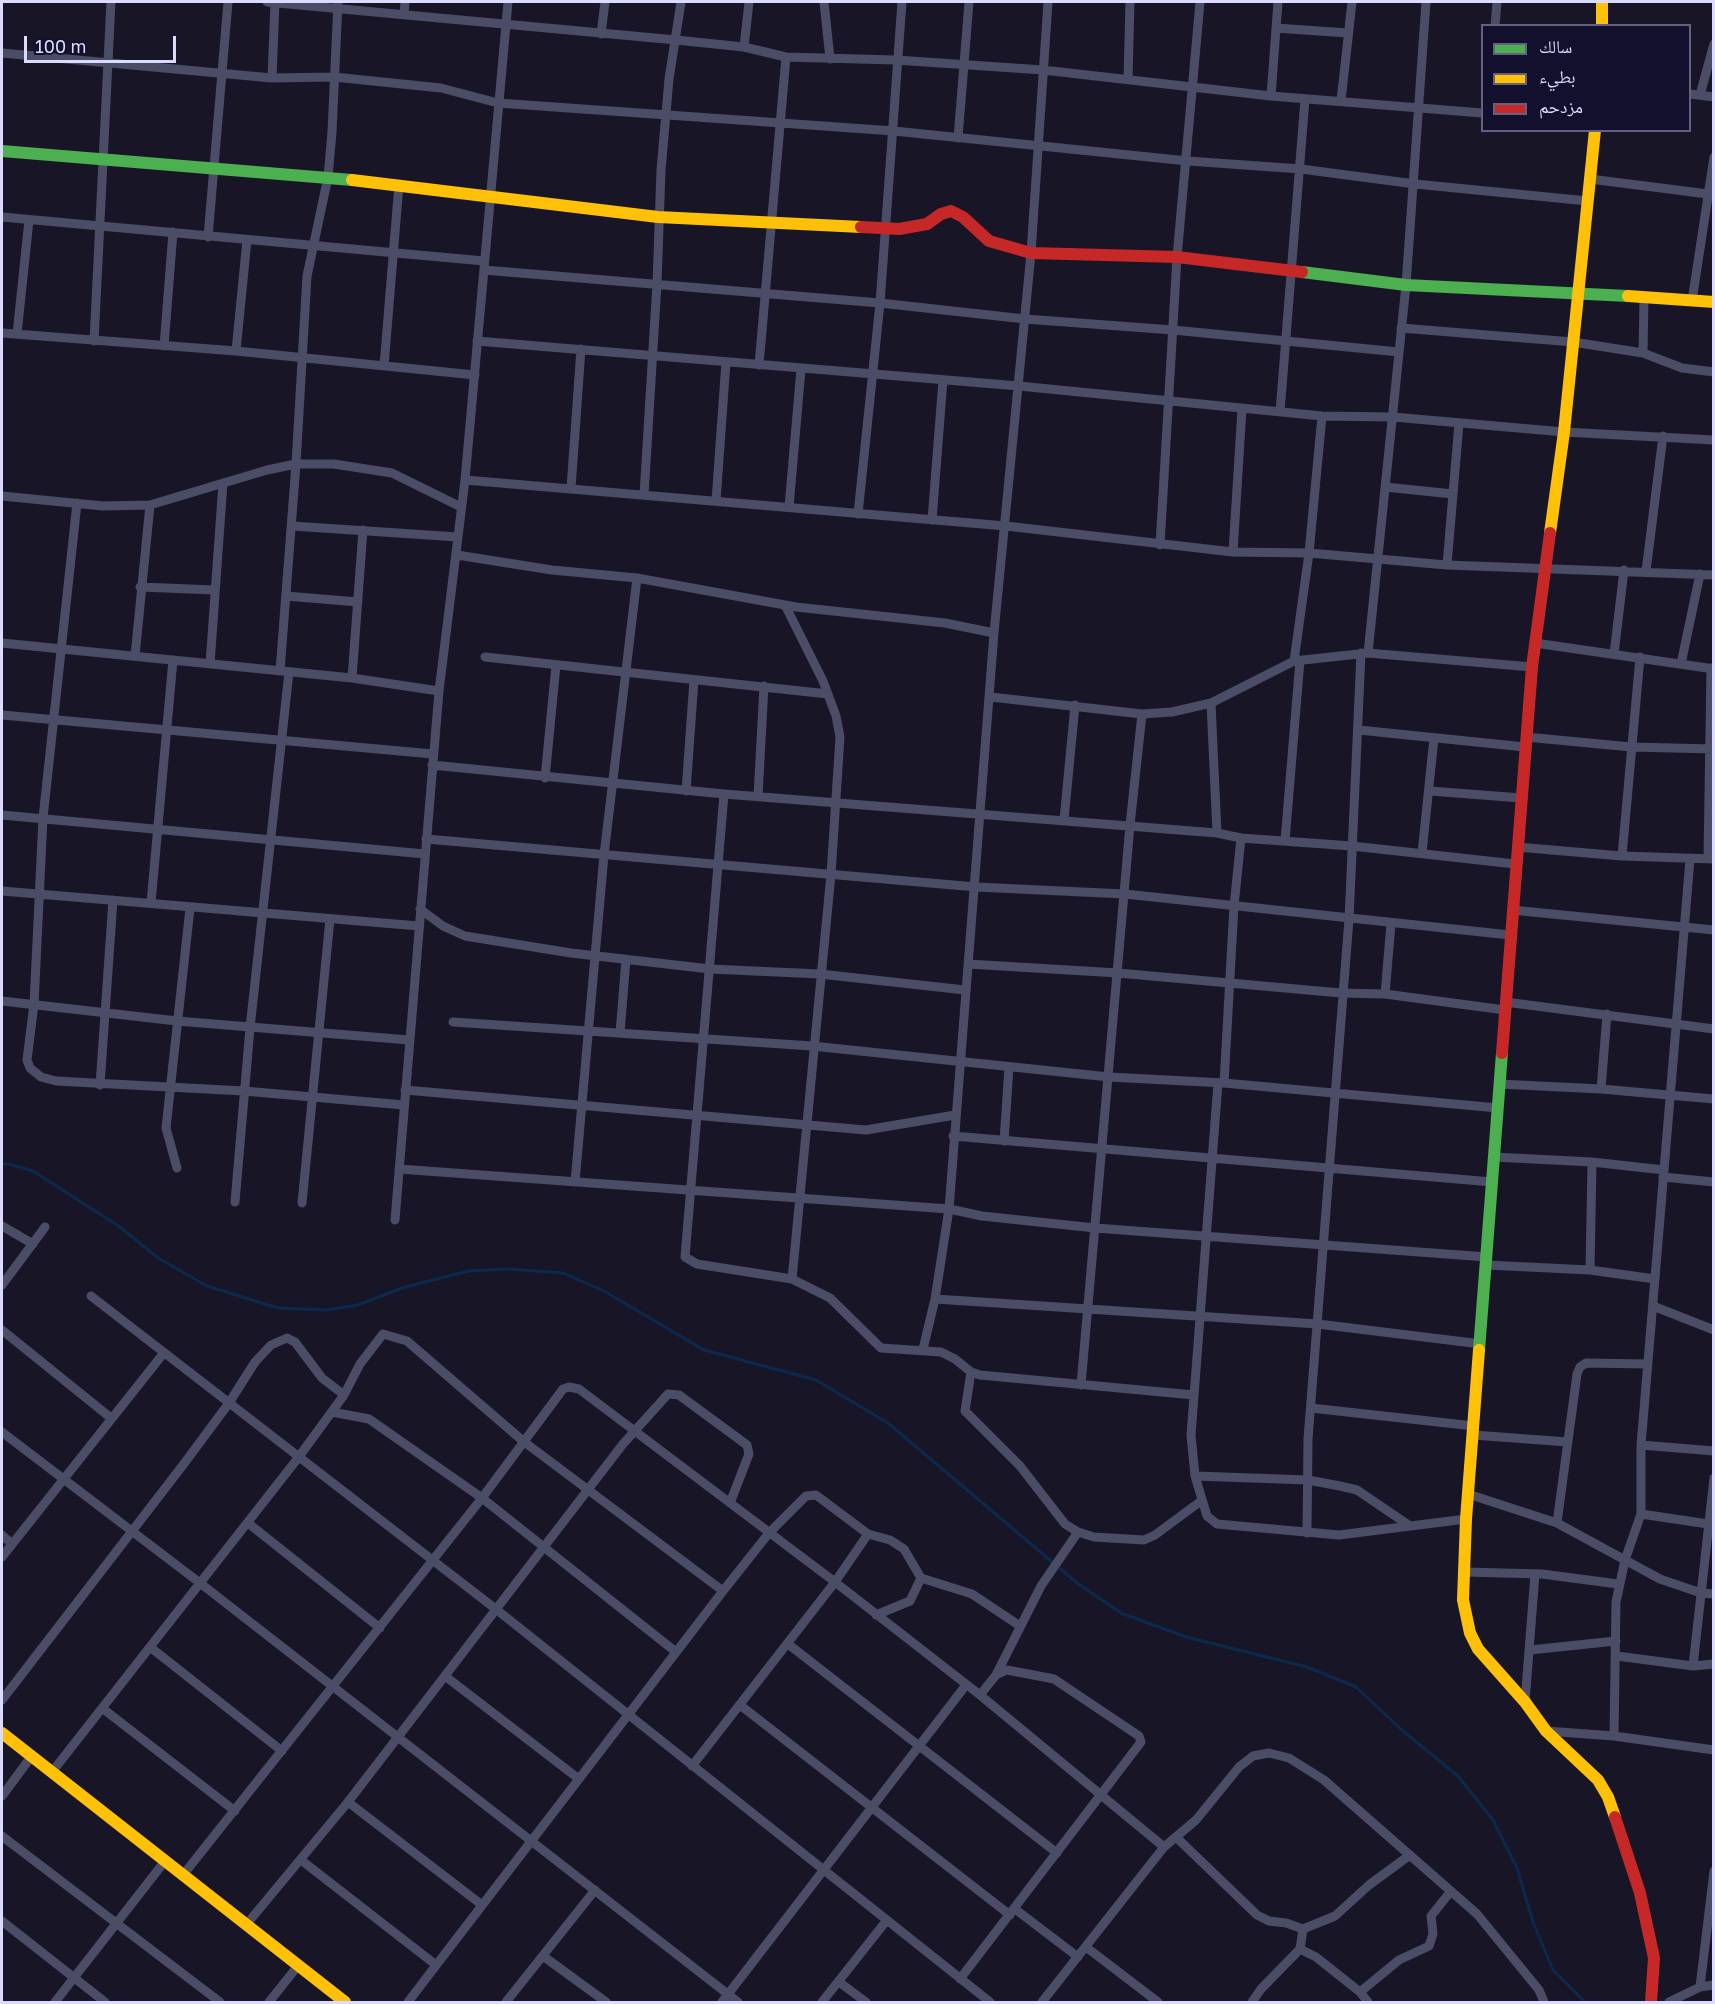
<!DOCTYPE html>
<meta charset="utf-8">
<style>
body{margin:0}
#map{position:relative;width:1715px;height:2004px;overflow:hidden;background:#181626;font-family:"Golos Text","Noto Naskh Arabic",sans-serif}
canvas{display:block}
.frame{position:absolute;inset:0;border:3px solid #dbdbff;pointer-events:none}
.legend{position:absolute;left:1481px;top:24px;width:210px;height:108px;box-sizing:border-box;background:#12102c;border:2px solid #626180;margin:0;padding:8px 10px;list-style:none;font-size:18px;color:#dbdbff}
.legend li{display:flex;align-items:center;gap:12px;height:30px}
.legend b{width:30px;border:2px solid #626180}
.scale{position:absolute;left:24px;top:36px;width:152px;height:27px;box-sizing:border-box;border:3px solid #dbdbff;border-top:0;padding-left:8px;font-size:18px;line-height:21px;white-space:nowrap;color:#dbdbff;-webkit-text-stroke:4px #12102c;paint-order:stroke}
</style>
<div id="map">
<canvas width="1715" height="2004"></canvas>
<div class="frame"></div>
<ul class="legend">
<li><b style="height:8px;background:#4caf50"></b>سالك</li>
<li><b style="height:8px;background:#ffc107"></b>بطيء</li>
<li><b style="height:8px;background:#c62828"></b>مزدحم</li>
</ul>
<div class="scale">100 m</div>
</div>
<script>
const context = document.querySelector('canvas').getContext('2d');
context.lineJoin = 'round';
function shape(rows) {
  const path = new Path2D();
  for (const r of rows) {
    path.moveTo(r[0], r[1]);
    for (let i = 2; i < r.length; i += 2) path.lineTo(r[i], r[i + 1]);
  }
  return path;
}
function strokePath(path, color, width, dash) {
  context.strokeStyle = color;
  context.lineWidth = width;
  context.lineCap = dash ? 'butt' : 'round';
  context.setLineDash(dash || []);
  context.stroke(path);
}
const stream = shape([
 [2,1164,9,1164,33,1171,120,1227,158,1258,207,1286,278,1308,326,1310,358,1305,402,1288,468,1271,508,1269,563,1273,604,1291,704,1350,816,1380,888,1423,1077,1583,1121,1613,1186,1637,1307,1667,1356,1687,1403,1731,1458,1776,1493,1820,1517,1868,1533,1922,1553,1970,1585,2002]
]);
const street = shape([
 [267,2,676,40,744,47,786,57,896,60,1043,70,1271,96,1482,113],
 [824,2,830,59],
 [404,14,405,2],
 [1495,26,1497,2],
 [1276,28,1348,33],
 [601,34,605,2],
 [744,47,749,2],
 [2,53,272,78,334,77,441,88,498,103,894,131,1188,161,1301,169,1415,184,1588,201],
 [272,78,275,2],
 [1128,79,1130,2],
 [1690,94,1714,97],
 [1700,95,1714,44],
 [1271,96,1278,2],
 [1341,101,1352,2],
 [958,138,969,2],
 [1590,179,1708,194],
 [2,217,484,261],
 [208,237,228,2],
 [484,270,880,303,1025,319,1173,330,1399,352],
 [1692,301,1714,157],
 [1401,328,1573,342,1643,353,1682,368,1714,372],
 [2,333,236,351,475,375],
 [17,334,29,220],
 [94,341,111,2],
 [477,341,1019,386,1322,416,1393,417,1564,432,1714,440],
 [164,346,173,232],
 [236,351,247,240],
 [1643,353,1644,298],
 [759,365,786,57],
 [384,366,399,184],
 [1280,412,1305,99],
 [465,480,1006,526,1233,552,1309,553,1447,565,1714,575],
 [1385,487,1453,494],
 [571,488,581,349],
 [644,495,657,284,661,170,669,79,681,2],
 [2,496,103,506,150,505,267,470,296,464,334,464,392,473,461,507],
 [716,501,726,362],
 [77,503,43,818,34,1004,27,1060,30,1068,41,1077,56,1081,244,1091,404,1105],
 [789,507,801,369],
 [858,514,880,303,902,2],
 [932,520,943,380],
 [292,526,458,537],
 [1160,545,1177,257,1200,2],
 [1233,552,1242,409],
 [457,555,552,570,637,578,796,607,945,623,994,633],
 [1447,565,1459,423],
 [1646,571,1663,436],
 [140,587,214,590],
 [286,596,358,602],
 [785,605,823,681,836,716,840,737,831,874,792,1279],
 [2,643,352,678,439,691],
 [1535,643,1714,669],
 [1368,653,1406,285,1426,2],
 [1614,654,1624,570],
 [135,656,150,505],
 [485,657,828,694],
 [1294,661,1309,553,1322,416],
 [210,664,223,483],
 [1681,664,1700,574],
 [280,671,296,464,307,276,328,177,332,132,338,2],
 [352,678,363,530],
 [991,697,1142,714,1172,712,1211,703,1294,661,1368,653,1532,667],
 [1211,703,1217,833],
 [2,715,433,754],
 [1359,730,1525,747],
 [1526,737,1631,747,1714,749],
 [432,765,724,794,1217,833,1241,838,1352,846,1515,864],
 [545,778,556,665],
 [686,791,694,680],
 [1430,791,1521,798],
 [724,794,685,1257,697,1264,792,1279,830,1298,881,1348,941,1352,955,1359,971,1372,980,1375,1194,1395],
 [758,796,764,686],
 [2,815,425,854],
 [1064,820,1075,705],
 [426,839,976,887,1125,894,1510,935],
 [1285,841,1300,660],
 [1517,847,1622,856,1714,859],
 [1422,853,1434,738],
 [1622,856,1640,657],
 [1708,859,1711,668],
 [2,891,419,926],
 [151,903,173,660],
 [420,909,443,926,465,936,571,953,710,969,820,974,965,990],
 [1512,910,1714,930],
 [968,964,1118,973,1341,993,1385,994,1505,1010],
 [1385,994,1391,924],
 [2,1001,177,1021,409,1040],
 [1505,1002,1714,1029],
 [453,1022,812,1046,1109,1077,1224,1083,1498,1108],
 [620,1033,626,959],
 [1218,1083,1191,1435,1195,1476,1207,1516,1217,1524,1339,1535,1466,1519],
 [1224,1083,1234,906,1241,838],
 [1499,1084,1601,1089,1714,1099],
 [100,1085,113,900],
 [1601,1089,1607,1014],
 [405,1090,866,1130,955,1115],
 [953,1136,1492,1182],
 [1004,1141,1009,1067],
 [1494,1157,1592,1162,1664,1170],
 [177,1168,166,1128,190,908],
 [399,1169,949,1209,982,1216,1095,1228,1487,1257],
 [1663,1177,1714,1182],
 [575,1182,604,855,637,578],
 [235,1202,250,1028,289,672],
 [302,1203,330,919],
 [395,1220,439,691,465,480,508,2],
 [2,1226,33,1244],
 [1487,1265,1590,1270,1655,1279],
 [1590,1270,1592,1162],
 [2,1285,45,1227],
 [91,1296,497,1610,990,2002],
 [935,1299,1318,1324,1481,1344],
 [1653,1306,1714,1330],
 [2,1330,111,1418],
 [923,1349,935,1299,949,1209,994,633,1031,253,1048,2],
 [971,1372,965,1411,1020,1466,1065,1524,1078,1532,1094,1537,1144,1540,1155,1535,1201,1501],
 [1081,1385,1130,825,1142,714],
 [1311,1408,1474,1426],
 [332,1412,369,1419,482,1498,676,1652],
 [2,1432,200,1583,738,2002],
 [1473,1435,1568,1442],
 [1641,1445,1714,1451],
 [1195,1476,1308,1480,1340,1486,1357,1490,1410,1526],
 [1468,1494,1557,1523,1660,1579,1701,1593,1714,1594],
 [1641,1514,1708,1524],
 [248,1523,380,1628],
 [1557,1523,1577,1374,1580,1367,1586,1363,1648,1364],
 [1307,1533,1308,1439,1349,919,1361,653],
 [2,1535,12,1544],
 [2,1557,163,1354],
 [1464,1572,1542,1574,1618,1584],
 [876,1615,910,1601,921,1578],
 [788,1644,1057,1853],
 [150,1647,282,1751],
 [1530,1650,1616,1641],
 [1617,1656,1693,1666,1714,1664],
 [1693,1666,1714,1478],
 [996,1675,1041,1586,1078,1532],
 [445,1676,579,1779],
 [2,1700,183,1465,229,1403,255,1362,271,1345,287,1338,295,1342,322,1378,344,1395],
 [1525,1702,1535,1574],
 [740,1705,1010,1915],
 [102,1708,235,1811],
 [1546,1731,1614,1736,1714,1750],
 [1614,1736,1616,1602,1625,1560,1641,1514,1641,1445,1690,859],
 [692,1766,835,1582,868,1534],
 [52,1772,298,1458,344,1395,360,1364,383,1334,407,1341,523,1441,723,1591],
 [2,1796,31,1757],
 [348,1802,482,1905],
 [2,1836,220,2002],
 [1177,1838,1257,1915,1269,1921,1286,1923,1303,1929],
 [301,1860,436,1965],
 [183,1875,482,1498,563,1389,569,1387,579,1389,835,1582,980,1695,1164,1847],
 [1015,1909,1078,1957],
 [2,1921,105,2002],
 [246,1925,348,1802,623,1444,668,1394,679,1395,747,1445,749,1454,730,1503],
 [1086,1947,1158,2002],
 [1300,1949,1316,1957,1360,1992,1368,2002],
 [543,1956,606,2002],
 [960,1979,1141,1742,1139,1736,1054,1679,1007,1670,996,1675,980,1695],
 [839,1982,866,2002],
 [1700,1987,1714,1871],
 [1360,1992,1399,1960,1429,1946,1433,1934,1431,1916,1451,1891],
 [55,2002,165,1861],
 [269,2002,297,1967],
 [408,2002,723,1591,769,1533,806,1496,816,1495,868,1534,890,1540,904,1549,921,1578,972,1594,1020,1626],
 [506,2002,595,1890],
 [722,2002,966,1685],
 [822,2002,887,1920],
 [1042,2002,1164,1847,1196,1820,1239,1767,1253,1756,1269,1753,1289,1758,1324,1780,1477,1914,1539,1990,1544,2002],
 [1252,2002,1261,1989,1300,1949,1303,1929,1335,1916,1369,1885,1410,1855],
 [1669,2002,1700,1987,1714,1985]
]);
const fast = shape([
 [2,151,352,180],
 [1302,272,1406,285,1628,296],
 [1479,1350,1502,1053]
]);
const slow = shape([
 [1602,2,1602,26],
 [352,180,658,217,861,227],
 [1628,296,1714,302],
 [1550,533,1564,432,1595,130],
 [1479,1350,1466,1519,1463,1600,1470,1633,1478,1649,1525,1702,1546,1731,1598,1780,1608,1797,1615,1817],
 [2,1733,345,2002]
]);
const jam = shape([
 [861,227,899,229,927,224,941,214,951,211,963,217,989,241,1031,253,1177,257,1302,272],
 [1502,1053,1532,667,1550,533],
 [1615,1817,1640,1893,1654,1958,1651,2002]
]);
strokePath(stream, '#0b294d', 3);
strokePath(street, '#4b4c66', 9);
strokePath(fast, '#4caf50', 12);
strokePath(slow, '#ffc107', 12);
strokePath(jam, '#c62828', 12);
</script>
